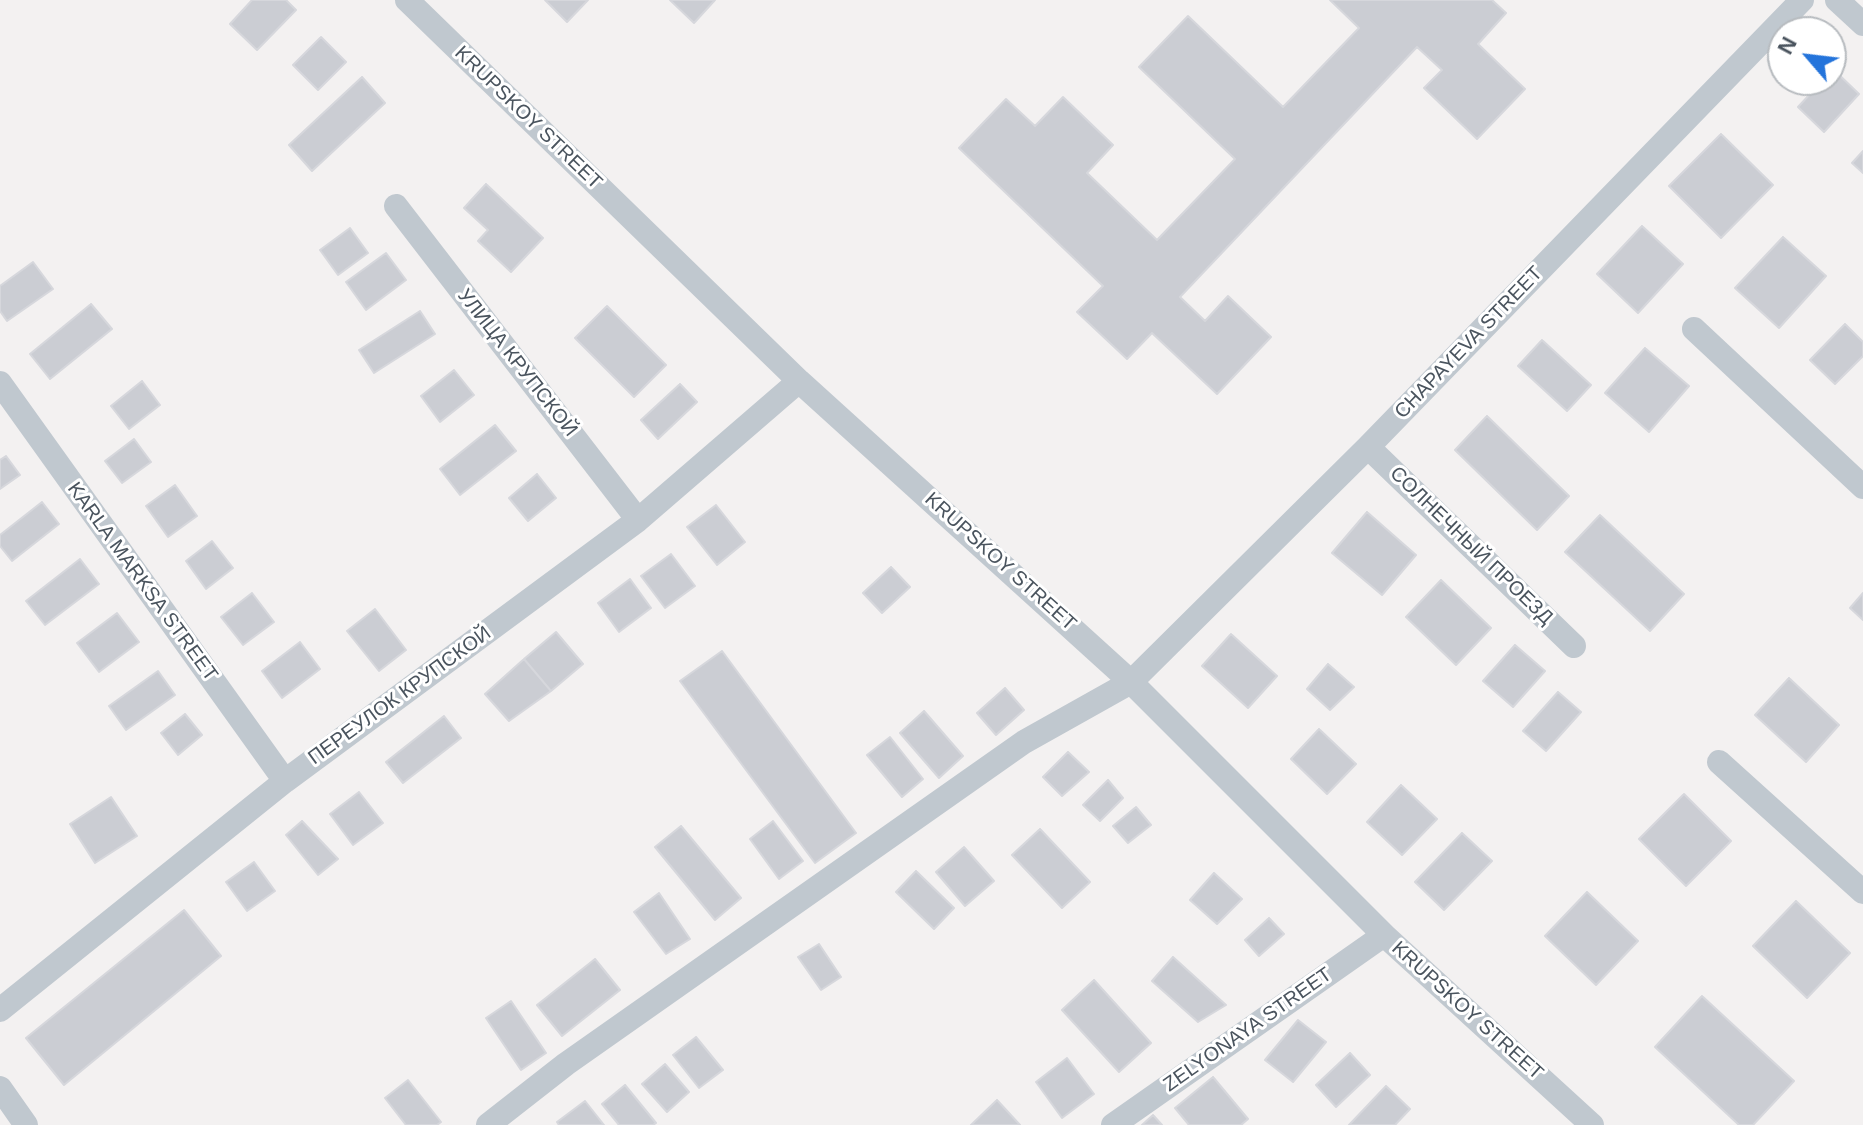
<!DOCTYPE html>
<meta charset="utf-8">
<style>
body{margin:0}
#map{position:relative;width:1863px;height:1125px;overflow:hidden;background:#f3f1f1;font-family:Arial,sans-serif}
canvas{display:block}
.north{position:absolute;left:1767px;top:16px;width:80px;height:80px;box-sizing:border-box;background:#fff;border:2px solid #b7bbbf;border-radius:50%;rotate:298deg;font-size:22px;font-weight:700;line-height:32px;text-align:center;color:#4a545e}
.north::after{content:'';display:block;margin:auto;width:28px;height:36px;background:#2474db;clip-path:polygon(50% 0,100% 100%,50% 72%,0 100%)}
</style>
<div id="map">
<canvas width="1863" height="1125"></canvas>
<div class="north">N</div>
</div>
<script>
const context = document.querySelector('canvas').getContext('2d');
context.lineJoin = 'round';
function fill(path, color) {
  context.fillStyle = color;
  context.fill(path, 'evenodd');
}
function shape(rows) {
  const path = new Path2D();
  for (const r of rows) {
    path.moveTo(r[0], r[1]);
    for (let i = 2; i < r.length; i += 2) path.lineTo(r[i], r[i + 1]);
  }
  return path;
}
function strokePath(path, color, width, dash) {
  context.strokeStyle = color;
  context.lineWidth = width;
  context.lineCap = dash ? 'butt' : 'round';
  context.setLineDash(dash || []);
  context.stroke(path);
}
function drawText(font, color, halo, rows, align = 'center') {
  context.font = font + ' Arial,sans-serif';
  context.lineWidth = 6;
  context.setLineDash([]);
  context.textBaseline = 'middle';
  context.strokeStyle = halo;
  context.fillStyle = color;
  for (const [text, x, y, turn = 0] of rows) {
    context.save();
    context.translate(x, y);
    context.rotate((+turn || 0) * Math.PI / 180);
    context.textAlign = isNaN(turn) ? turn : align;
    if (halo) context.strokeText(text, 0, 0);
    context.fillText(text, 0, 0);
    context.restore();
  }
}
const building = shape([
 [252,0,286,0,296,10,257,50,230,24,252,0],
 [545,0,588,0,567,22,545,0],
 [670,0,715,0,694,23,670,0],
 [1330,0,1492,0,1506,13,1478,44,1525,89,1477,139,1424,88,1442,70,1417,47,1180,297,1205,321,1228,296,1271,337,1217,394,1152,333,1127,359,1077,312,1103,286,959,148,1006,99,1035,126,1063,97,1113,145,1087,173,1157,240,1235,159,1139,67,1188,16,1283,107,1359,28,1330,0],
 [321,37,346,62,318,90,293,65,321,37],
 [1833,69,1859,94,1824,132,1798,107,1823,80,1831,80,1833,69],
 [362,77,385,103,312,171,289,145,362,77],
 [1721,134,1773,185,1721,238,1669,186,1721,134],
 [1863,151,1863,173,1852,163,1863,151],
 [486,184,543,238,511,272,478,241,488,230,464,208,486,184],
 [1642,226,1683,264,1638,313,1597,274,1642,226],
 [350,228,368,253,338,275,320,250,350,228],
 [1783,237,1826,276,1779,328,1735,288,1783,237],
 [386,253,406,280,366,310,346,282,386,253],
 [33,262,53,289,7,321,0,311,0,286,33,262],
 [91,304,112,329,50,379,30,354,91,304],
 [607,306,666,365,634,397,575,338,607,306],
 [420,311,435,334,374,373,359,350,420,311],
 [1845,324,1863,342,1863,356,1835,384,1810,360,1845,324],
 [1542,340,1591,385,1567,411,1518,366,1542,340],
 [1645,348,1689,386,1649,432,1605,393,1645,348],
 [454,370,474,395,440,422,421,396,454,370],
 [142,381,160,405,129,429,111,406,142,381],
 [680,384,697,402,658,439,641,420,680,384],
 [1487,416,1569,496,1537,530,1455,450,1487,416],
 [495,425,516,451,460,495,440,469,495,425],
 [134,439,151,462,122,483,105,461,134,439],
 [6,456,20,475,0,489,0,460,6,456],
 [537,474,556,498,528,521,509,498,537,474],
 [175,485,197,516,168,537,146,506,175,485],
 [42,502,59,524,12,561,0,546,0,535,42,502],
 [716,505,745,542,717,565,687,527,716,505],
 [1367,512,1416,555,1382,595,1332,553,1367,512],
 [1600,515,1684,594,1650,631,1565,552,1600,515],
 [212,541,233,568,206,589,186,561,212,541],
 [671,554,695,586,665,608,641,576,671,554],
 [80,559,99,584,45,625,26,601,80,559],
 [891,567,910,587,882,613,863,593,891,567],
 [630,579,651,608,619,632,598,603,630,579],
 [1441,580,1491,628,1456,665,1406,617,1441,580],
 [252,593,274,622,243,645,221,617,252,593],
 [1863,593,1863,620,1850,608,1863,593],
 [375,609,406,650,379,671,347,631,375,609],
 [117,613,139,642,99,672,77,643,117,613],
 [556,632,583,664,551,691,524,659,556,632],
 [1231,634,1277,676,1248,708,1202,666,1231,634],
 [300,642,320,669,282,698,262,671,300,642],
 [1515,645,1545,671,1513,707,1483,681,1515,645],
 [722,651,856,833,815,863,680,681,722,651],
 [524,659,551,691,509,721,485,694,524,659],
 [1328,664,1354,687,1330,710,1307,689,1328,664],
 [158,671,175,695,126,730,109,706,158,671],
 [1789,678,1839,725,1806,762,1755,715,1789,678],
 [1005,688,1024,710,996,735,977,713,1005,688],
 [1558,692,1581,712,1546,751,1523,731,1558,692],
 [924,711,963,756,939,778,900,733,924,711],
 [185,714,202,735,178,755,161,733,185,714],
 [444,716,461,738,403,783,386,762,444,716],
 [1319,729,1356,764,1327,794,1291,759,1319,729],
 [890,737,923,779,902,797,867,755,890,737],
 [1068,752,1089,772,1062,796,1043,777,1068,752],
 [1108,780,1123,798,1100,821,1083,805,1108,780],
 [1401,785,1437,819,1402,855,1367,822,1401,785],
 [359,792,383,823,353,845,330,814,359,792],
 [1684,794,1731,841,1686,886,1639,839,1684,794],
 [111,797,137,836,95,863,70,824,111,797],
 [1136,807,1151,825,1128,843,1113,826,1136,807],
 [302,821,338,859,318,875,286,835,302,821],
 [773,821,803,861,779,879,750,839,773,821],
 [681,826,741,898,715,920,655,847,681,826],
 [1040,829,1090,882,1062,908,1012,855,1040,829],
 [1462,833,1492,861,1444,910,1415,882,1462,833],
 [964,847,994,881,965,906,936,872,964,847],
 [254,862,275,891,247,911,226,882,254,862],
 [916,871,954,908,934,929,896,892,916,871],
 [1214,873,1242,899,1217,924,1190,900,1214,873],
 [1587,892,1638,941,1596,985,1545,936,1587,892],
 [659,893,690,939,666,954,634,912,659,893],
 [1796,901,1850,953,1807,998,1753,946,1796,901],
 [184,910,221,956,64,1085,26,1038,184,910],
 [1269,918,1284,934,1259,956,1245,940,1269,918],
 [819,944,841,977,821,990,798,957,819,944],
 [1173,957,1226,1005,1198,1022,1152,981,1173,957],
 [595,959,620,990,562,1036,537,1005,595,959],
 [1094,980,1151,1043,1119,1072,1062,1010,1094,980],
 [1702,996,1794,1081,1753,1125,1739,1125,1655,1047,1702,996],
 [511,1001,546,1053,521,1070,486,1018,511,1001],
 [1298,1020,1326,1042,1293,1082,1265,1060,1298,1020],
 [696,1037,723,1070,699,1088,673,1055,696,1037],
 [1350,1053,1370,1075,1336,1107,1316,1085,1350,1053],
 [1067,1058,1094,1094,1062,1118,1036,1082,1067,1058],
 [665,1064,689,1092,667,1112,642,1084,665,1064],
 [1213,1077,1248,1119,1241,1125,1189,1125,1175,1108,1213,1077],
 [408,1080,441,1122,437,1125,406,1125,385,1098,408,1080],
 [625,1085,656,1123,653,1125,619,1125,602,1104,625,1085],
 [1386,1086,1410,1109,1395,1125,1349,1125,1386,1086],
 [997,1100,1020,1125,971,1125,997,1100],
 [585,1101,604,1125,559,1125,557,1122,585,1101],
 [1153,1115,1162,1125,1142,1125,1153,1115]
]);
const minor = shape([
 [407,0,799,381,1131,682,1384,935,1592,1125],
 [1837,0,1863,24],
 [396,206,638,520],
 [1694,329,1863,487],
 [0,383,285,781],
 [1368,447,1574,646],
 [1719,762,1863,892],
 [0,1010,285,781,638,520,799,381],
 [0,1088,26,1125],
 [488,1125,566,1064,1024,742,1131,682,1368,447,1802,0],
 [1113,1125,1384,935]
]);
const streetNames = [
 ["KRUPSKOY STREET",528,118,44],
 ["CHAPAYEVA STREET",1469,343,-46],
 ["УЛИЦА КРУПСКОЙ",517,363,52],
 ["СОЛНЕЧНЫЙ ПРОЕЗД",1471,546,44],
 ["KRUPSKOY STREET",1000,562,42],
 ["KARLA MARKSA STREET",142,582,54],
 ["ПЕРЕУЛОК КРУПСКОЙ",400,696,-36],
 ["KRUPSKOY STREET",1467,1011,42],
 ["ZELYONAYA STREET",1248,1030,-35]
];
fill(building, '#cbcdd3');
strokePath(building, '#d6d7dc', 2);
strokePath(minor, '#c0c8cf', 24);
drawText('20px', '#4a545e', '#fff', streetNames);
</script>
